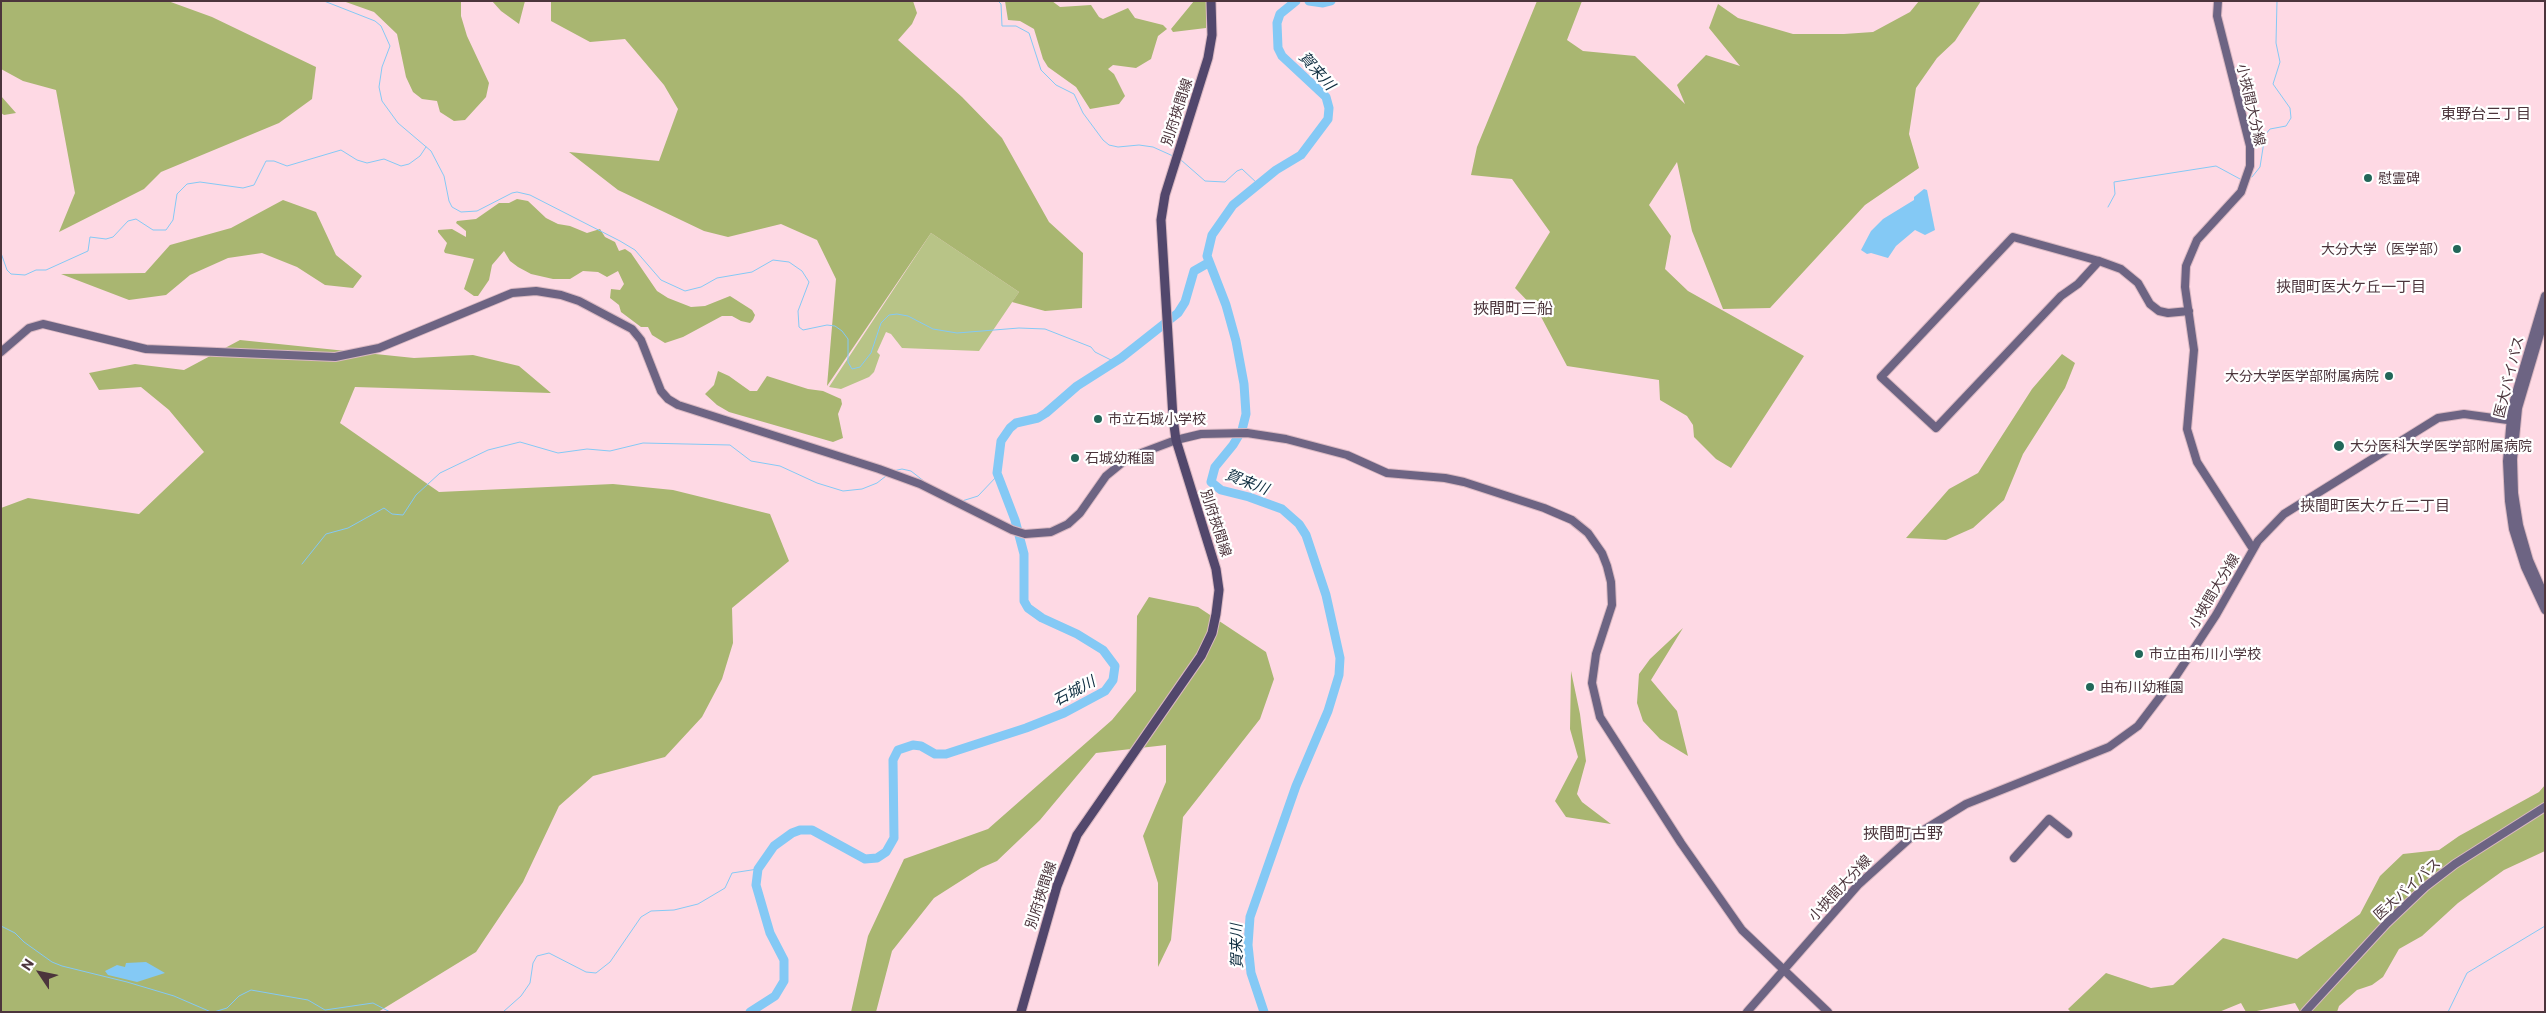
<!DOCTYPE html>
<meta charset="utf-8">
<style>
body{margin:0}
#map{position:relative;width:2546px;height:1013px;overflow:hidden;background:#fed9e4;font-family:Commissioner,sans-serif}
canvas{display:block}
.frame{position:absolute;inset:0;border:2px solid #4c353c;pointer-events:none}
.north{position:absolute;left:15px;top:948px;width:50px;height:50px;-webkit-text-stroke:4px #fff;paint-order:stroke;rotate:304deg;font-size:14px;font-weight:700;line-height:20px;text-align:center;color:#4c353c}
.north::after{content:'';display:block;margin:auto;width:18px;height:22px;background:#4c353c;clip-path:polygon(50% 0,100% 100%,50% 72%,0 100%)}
</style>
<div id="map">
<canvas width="2546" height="1013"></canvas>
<div class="frame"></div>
<div class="north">N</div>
</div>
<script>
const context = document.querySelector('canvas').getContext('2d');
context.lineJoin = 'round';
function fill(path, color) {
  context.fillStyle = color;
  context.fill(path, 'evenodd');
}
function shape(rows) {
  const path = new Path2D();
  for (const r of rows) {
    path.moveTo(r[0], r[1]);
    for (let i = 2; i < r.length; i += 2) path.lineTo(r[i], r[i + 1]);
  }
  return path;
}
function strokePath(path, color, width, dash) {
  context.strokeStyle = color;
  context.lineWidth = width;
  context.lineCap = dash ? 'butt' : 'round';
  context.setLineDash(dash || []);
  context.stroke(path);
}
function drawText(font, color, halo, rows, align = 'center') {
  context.font = font + ' Commissioner,"Noto Sans JP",sans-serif';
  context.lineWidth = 4.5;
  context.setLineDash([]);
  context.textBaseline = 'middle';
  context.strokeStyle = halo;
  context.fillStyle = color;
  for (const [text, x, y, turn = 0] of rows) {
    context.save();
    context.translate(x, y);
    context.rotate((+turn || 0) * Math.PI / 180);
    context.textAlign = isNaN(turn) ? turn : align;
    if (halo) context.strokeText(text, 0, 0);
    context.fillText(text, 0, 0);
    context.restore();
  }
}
const green = shape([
 [931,233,1019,292,979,351,902,348,891,334,886,332,877,352,880,355,874,372,869,377,841,389,829,387]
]);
const forest = shape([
 [1,1,168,1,212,17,316,67,312,99,279,123,161,172,144,189,59,232,75,193,56,90,23,81,1,69],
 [343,1,461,1,461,16,467,36,489,83,486,97,465,120,454,121,440,112,437,101,422,99,413,92,406,77,397,34,374,12],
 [492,1,525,1,519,24,501,11],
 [551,1,913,1,917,13,912,24,898,40,962,97,1002,138,1049,222,1083,253,1082,308,1045,311,1012,302,1019,292,931,233,827,386,836,279,817,240,781,224,728,237,704,231,618,190,569,152,659,161,678,109,664,85,625,39,590,42,551,21],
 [1005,1,1052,1,1060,7,1091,5,1099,17,1103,19,1128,8,1135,18,1163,25,1167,29,1158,36,1151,59,1136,68,1113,65,1108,69,1114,74,1125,96,1119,104,1090,109,1076,87,1048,67,1043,59,1034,29,1020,21,1008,20],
 [1194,1,1206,1,1206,28,1173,32,1171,29],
 [1537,1,1582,1,1567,40,1583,51,1635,56,1685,104,1677,85,1706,55,1740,66,1709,28,1718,4,1738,18,1793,34,1844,34,1873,32,1910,12,1919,1,1981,1,1955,41,1937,58,1916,88,1909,134,1919,168,1865,205,1770,308,1723,309,1692,231,1677,162,1649,205,1671,236,1665,269,1688,291,1804,356,1731,468,1716,459,1694,437,1693,425,1687,416,1660,400,1659,380,1567,366,1539,313,1515,288,1550,232,1512,179,1471,175,1477,147],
 [1,96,16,113,4,115,1,113],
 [517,199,528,201,546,218,558,224,570,226,587,233,600,229,605,237,615,242,619,251,625,249,631,253,657,291,668,298,691,307,705,306,730,296,752,310,755,315,753,320,750,323,741,321,732,316,722,316,683,337,665,343,652,335,648,327,641,327,621,312,619,305,610,298,611,289,620,290,624,284,618,271,607,277,598,272,583,271,570,279,553,279,531,274,518,267,510,261,504,251,492,265,489,280,478,296,474,296,464,289,474,259,445,253,444,251,447,243,438,232,438,230,452,229,466,237,466,231,456,223,457,221,476,219,499,203,509,203],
 [283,200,316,212,336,255,362,276,353,288,325,285,297,267,262,253,228,258,190,275,166,295,129,300,61,274,145,273,170,245,231,228],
 [240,340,414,358,473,355,519,366,551,393,355,387,340,423,439,492,613,484,673,490,770,514,789,561,732,608,733,643,722,679,702,717,665,757,593,776,559,806,523,882,476,952,378,1012,1,1012,1,508,28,498,139,514,204,452,169,410,141,387,99,390,89,373,135,364,184,370],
 [2062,354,2075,363,2065,388,2023,454,2004,500,1973,528,1946,540,1906,538,1949,489,1978,473,2032,389],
 [718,371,729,376,750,391,757,391,767,376,808,389,823,391,841,399,842,404,838,414,843,438,833,442,729,412,717,405,705,394,714,385],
 [1149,597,1198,607,1266,652,1274,679,1260,719,1183,817,1171,940,1158,967,1158,883,1143,836,1166,782,1166,745,1096,753,1040,820,997,861,981,868,934,898,892,951,876,1012,851,1012,868,936,904,859,988,829,1112,720,1136,691,1137,616],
 [1683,628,1651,680,1677,711,1688,756,1660,739,1643,721,1637,703,1639,674,1650,659],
 [1571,671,1580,714,1586,761,1577,794,1582,802,1611,824,1566,817,1555,801,1578,757,1570,729],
 [2545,785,2545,851,2504,870,2458,903,2422,936,2399,949,2383,977,2372,985,2357,990,2339,1006,2337,1012,2300,1012,2295,1003,2252,1012,2246,1012,2241,1003,2219,1012,2071,1012,2068,1009,2106,973,2151,988,2173,985,2223,938,2297,959,2360,914,2380,876,2403,854,2439,850,2459,836,2539,792]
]);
const water = shape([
 [1924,189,1927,190,1935,230,1925,235,1915,230,1896,246,1888,258,1871,253,1867,254,1861,250,1871,231,1883,219,1914,200,1914,197],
 [146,962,165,973,137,982,108,975,105,971,117,965,125,967,126,963]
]);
const stream = shape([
 [324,1,375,21,381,26,390,46,382,67,379,87,382,101,398,123,431,151,444,176,449,201,452,207,461,212,477,211,512,193,517,192,530,195,620,241,635,250,661,280,685,291,701,287,717,278,752,272,773,260,789,262,802,271,809,282,798,311,799,327,803,330,827,325,835,326,842,331,848,339,848,362,852,369,860,367,871,353,881,323,889,315,897,314,908,316,933,329,957,333,1019,328,1045,329,1091,347,1095,352,1115,362],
 [998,1,1001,4,1002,26,1016,26,1029,33,1041,70,1056,85,1074,94,1083,113,1103,140,1109,145,1118,147,1139,145,1153,147,1173,156],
 [1181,160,1205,181,1225,182,1237,171,1242,169,1258,184],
 [2252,177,2260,167,2265,135,2270,129,2286,126,2291,118,2290,108,2273,84,2280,62,2276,43,2277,1],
 [2108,207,2115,194,2114,182,2216,166,2240,179],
 [1,253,7,270,11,274,25,275,36,270,46,270,88,251,90,237,106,239,113,237,128,221,136,219,153,230,166,230,173,220,177,194,187,184,200,182,243,188,254,185,266,161,274,161,287,166,341,150,357,160,367,163,384,159,401,166,409,164,420,156,426,147],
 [893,471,902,469,911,471,925,482],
 [937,496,948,503],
 [962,501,978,496,998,475],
 [302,564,326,534,348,528,384,508,392,514,403,515,416,495,440,473,488,450,520,442,558,453,587,449,610,451,643,443,730,445,751,461,780,466,817,483,843,491,862,489,877,483,886,476],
 [1,926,15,933,24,942,52,962,62,966,127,982,174,996,211,1012],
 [214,1012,227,1008,239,996,251,990,308,1000,325,1010,373,1003,390,1012],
 [441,1012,461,1012],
 [503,1012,521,996,530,983,533,963,537,956,549,953,586,972,596,973,610,962,641,917,651,911,674,910,698,904,725,888,732,873,758,869],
 [2448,1012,2467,973,2545,926]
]);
const river = shape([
 [1309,1,1323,3,1331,1],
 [750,1012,775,996,784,981,784,960,770,933,756,885,758,869,774,846,792,833,800,830,812,830,865,859,877,858,886,852,894,838,893,760,898,750,913,745,921,746,935,754,946,754,1026,728,1064,713,1105,691,1113,680,1115,666,1103,650,1077,634,1042,618,1028,608,1024,601,1024,554,1015,520,997,473,1001,441,1010,428,1016,423,1038,418,1046,413,1077,386,1121,358,1178,313,1185,302,1194,271,1208,263],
 [1264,1012,1251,973,1248,945,1250,917,1296,786,1328,711,1339,675,1340,658,1326,595,1306,535,1299,524,1282,509,1249,497,1221,490,1211,482,1215,467,1233,445,1242,430,1246,414,1244,384,1236,341,1226,305,1207,256,1212,235,1233,205,1276,170,1301,155,1328,119,1329,108,1326,97,1282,56,1278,48,1277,23,1280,14,1296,1]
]);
const secondary = shape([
 [2218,1,2217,16,2250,146,2250,166,2241,192,2197,240,2186,266,2185,287,2194,350,2187,429,2197,462,2253,549],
 [2099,261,2078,284,2061,296,1936,428,1881,377,2013,237,2099,261,2121,269,2138,283,2150,304,2159,311,2168,313,2189,311],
 [2545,296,2512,407,2507,461,2509,501,2513,529,2525,567,2545,610],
 [2545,317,2518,408,2513,459,2514,493,2519,525,2529,560,2545,597],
 [1,352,29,328,43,324,146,349,335,357,379,348,512,293,536,291,561,295,579,301,632,329,641,340,661,391,668,399,678,405,879,469,920,484,1012,530,1025,534,1051,532,1068,524,1080,513,1106,476,1128,458,1176,440,1201,434,1247,433,1286,439,1347,455,1387,473,1445,478,1464,482,1544,508,1572,520,1588,533,1602,553,1607,566,1611,582,1612,605,1596,654,1592,683,1600,717,1681,843,1742,930,1828,1012],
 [2014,858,2049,819,2068,834],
 [1747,1012,1858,885,1909,839,1966,804,2109,747,2138,726,2176,676,2216,615,2258,541,2284,514,2438,418,2464,414,2515,421],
 [2305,1012,2387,923,2425,887,2455,864,2545,807]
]);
const primary = shape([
 [1021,1012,1057,886,1077,835,1201,656,1212,633,1216,614,1219,590,1216,569,1176,440,1173,418,1161,220,1165,195,1208,58,1212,35,1211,1]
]);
const markers = [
 [2368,178,5,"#226759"],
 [2457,249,5,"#226759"],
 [2389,376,5,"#226759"],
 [1098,419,5,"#226759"],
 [2339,446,6,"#226759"],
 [1075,458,5,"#226759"],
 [2139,654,5,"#226759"],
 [2090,687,5,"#226759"]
];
const streetNames = [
 ["小挾間大分線",2251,105,77],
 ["別府挾間線",1177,112,-72],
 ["医大バイパス",2509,377,-76],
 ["別府挾間線",1216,523,72],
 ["小挾間大分線",2214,591,-59],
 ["小挾間大分線",1840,888,-47],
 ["医大バイパス",2407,889,-42],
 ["別府挾間線",1041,895,-72]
];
const poiNames = [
 ["慰霊碑",2378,178],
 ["大分大学（医学部）",2447,249,"right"],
 ["大分大学医学部附属病院",2379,376,"right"],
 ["市立石城小学校",1108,419],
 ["大分医科大学医学部附属病院",2350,446],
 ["石城幼稚園",1085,458],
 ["市立由布川小学校",2149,654],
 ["由布川幼稚園",2100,687]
];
const waterNames = [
 ["賀来川",1317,71,48],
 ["賀来川",1247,482,21],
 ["石城川",1074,691,-28],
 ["賀来川",1237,946,-91]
];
const neighbourhoodNames = [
 ["東野台三丁目",2486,114],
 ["挾間町医大ケ丘一丁目",2351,287],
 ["挾間町医大ケ丘二丁目",2375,506]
];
const quarterNames = [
 ["挾間町三船",1513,309],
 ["挾間町古野",1903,834]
];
fill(green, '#b8c487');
fill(forest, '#a9b671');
fill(water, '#84c9f5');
strokePath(stream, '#84c9f5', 1);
strokePath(river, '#84c9f5', 9);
strokePath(secondary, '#dab8c2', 10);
strokePath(primary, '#dab8c2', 11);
strokePath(secondary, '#6d6483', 8);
strokePath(primary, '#52476c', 9);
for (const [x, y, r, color] of markers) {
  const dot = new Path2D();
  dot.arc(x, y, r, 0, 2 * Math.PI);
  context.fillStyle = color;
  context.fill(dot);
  strokePath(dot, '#fff', 2);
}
drawText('14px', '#4c353c', '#fff', streetNames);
drawText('14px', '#4c353c', '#fff', poiNames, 'left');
drawText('italic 15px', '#0d2c3f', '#fff', waterNames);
drawText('15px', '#4c353c', '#fff', neighbourhoodNames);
drawText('16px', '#4c353c', '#fff', quarterNames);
</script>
